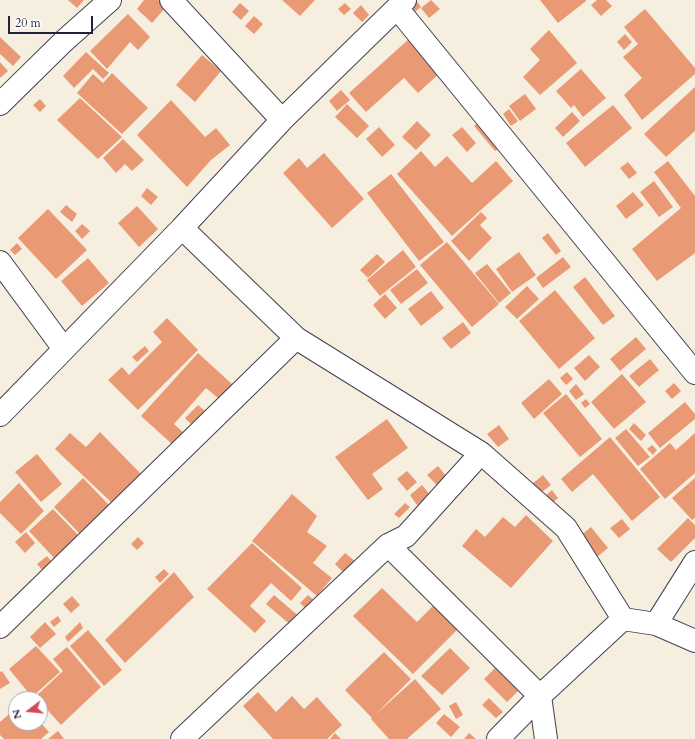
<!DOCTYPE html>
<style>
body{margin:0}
#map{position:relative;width:695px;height:739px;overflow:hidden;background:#f6efdf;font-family:Cardo,serif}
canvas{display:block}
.north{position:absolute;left:8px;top:691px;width:40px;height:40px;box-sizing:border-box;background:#fff;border:1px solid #a7a7b1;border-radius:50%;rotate:254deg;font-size:11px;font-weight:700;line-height:16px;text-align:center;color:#22223b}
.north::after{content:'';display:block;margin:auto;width:14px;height:18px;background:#d1495b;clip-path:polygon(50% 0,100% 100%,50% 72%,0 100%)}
.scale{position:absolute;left:8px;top:16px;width:85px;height:18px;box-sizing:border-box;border:2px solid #22223b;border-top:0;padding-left:5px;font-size:12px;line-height:14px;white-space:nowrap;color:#22223b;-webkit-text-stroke:3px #fff;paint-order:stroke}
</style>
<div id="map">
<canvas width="695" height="739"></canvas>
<div class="north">N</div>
<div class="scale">20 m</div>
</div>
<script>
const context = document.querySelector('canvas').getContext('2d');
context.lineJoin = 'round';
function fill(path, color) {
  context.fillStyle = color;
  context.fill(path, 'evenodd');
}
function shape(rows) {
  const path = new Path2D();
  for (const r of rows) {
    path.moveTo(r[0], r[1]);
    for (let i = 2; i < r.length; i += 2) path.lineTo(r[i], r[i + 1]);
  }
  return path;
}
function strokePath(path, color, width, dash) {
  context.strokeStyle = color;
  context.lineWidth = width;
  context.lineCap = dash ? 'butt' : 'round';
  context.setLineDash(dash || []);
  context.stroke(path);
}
const building = shape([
 [68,0,84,0,77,8],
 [144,0,158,0,166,7,152,23,137,9],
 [282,0,315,0,300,16],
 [412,0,416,0,421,7,412,14,405,4],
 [431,0,440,9,429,18,421,8],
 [540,0,586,0,586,1,558,23],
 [597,0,606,0,612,6,601,16,591,5],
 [240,3,249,11,241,20,232,12],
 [345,3,351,9,344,15,338,9],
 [361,5,369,15,362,22,353,13],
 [645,9,695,68,695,74,642,120,624,95,642,78,623,57,638,44,624,27],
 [128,14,150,37,138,50,130,42,107,69,90,51],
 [254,16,263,24,254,34,245,26],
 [549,30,577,63,540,95,523,77,540,60,530,49],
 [625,34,632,42,624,50,617,42],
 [0,37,21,57,13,66,0,54],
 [410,38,441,72,418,93,404,78,366,112,349,93],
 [86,52,109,73,103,79,93,69,74,88,63,76],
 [202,55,221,71,195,102,176,85],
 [0,62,8,71,0,78],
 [581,69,606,98,583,117,574,105,571,108,556,91],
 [112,73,148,108,122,134,77,93,93,74,103,83],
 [695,87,695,131,666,157,644,134],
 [341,90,350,100,337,111,329,101],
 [525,94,536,109,520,121,509,106],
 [80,98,122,137,98,159,57,120],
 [40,99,46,106,40,112,33,105],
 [171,100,205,137,216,128,230,145,211,160,187,187,137,135],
 [347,104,369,126,357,138,335,117],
 [613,105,632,128,585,167,566,143],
 [509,109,518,121,511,126,503,114],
 [572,112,580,121,563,137,555,128],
 [484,117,506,143,495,151,474,126],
 [417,121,431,135,416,150,402,137],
 [379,127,395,145,382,157,366,139],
 [462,127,476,143,467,152,452,135],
 [123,139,144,160,132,171,125,164,116,173,103,158],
 [421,151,435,167,447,156,472,183,496,161,513,181,452,236,397,174],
 [324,153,364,199,332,228,283,173,299,158,307,168],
 [668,161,695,196,695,253,657,281,632,249,681,208,654,172],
 [628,162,637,173,629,179,620,168],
 [391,174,444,242,419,261,367,193],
 [654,181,673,207,659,217,640,192],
 [147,188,158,197,151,205,141,196],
 [633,192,644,205,626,219,616,206],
 [66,205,77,214,72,222,60,212],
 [137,206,158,229,139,247,118,223],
 [48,209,87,250,56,279,18,238],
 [481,212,487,218,480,225,492,238,469,261,451,241],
 [82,224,90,231,82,239,75,231],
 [548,233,561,251,556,255,542,238],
 [447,242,499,304,472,327,420,265],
 [17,243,22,249,15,255,10,250],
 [403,250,416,267,380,296,367,280],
 [519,252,536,275,512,292,496,269],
 [377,254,385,262,368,278,360,270],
 [563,257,571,267,543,288,536,278],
 [88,258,109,283,82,306,61,281],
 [487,264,511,293,499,303,475,273],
 [417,269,428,283,401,304,390,290],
 [585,277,615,316,603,325,573,287],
 [527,286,539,299,517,319,505,307],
 [555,290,595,338,559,369,519,321],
 [431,291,444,308,421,326,408,309],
 [385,294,397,308,385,319,373,305],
 [167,318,198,350,138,410,108,380,122,367,129,375,162,342,153,332],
 [463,322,471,333,451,349,442,338],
 [636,337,646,349,620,371,610,359],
 [145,346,149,351,137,362,132,357],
 [198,353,233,385,219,399,206,388,174,424,184,433,173,445,141,416],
 [589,355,600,367,585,381,574,368],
 [650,359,659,370,639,387,629,376],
 [567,372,573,379,566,385,560,378],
 [622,374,646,402,614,429,591,402],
 [549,379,562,394,534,419,521,403],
 [674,383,681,391,672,399,665,391],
 [576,384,584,394,576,400,569,391],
 [566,394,602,439,580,457,543,413],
 [586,399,590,404,585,408,581,403],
 [685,402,695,414,695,419,660,448,648,433],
 [198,405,205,411,191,424,185,418],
 [387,419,408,448,372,474,383,489,368,500,335,457],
 [634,423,646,435,641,441,629,429],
 [499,425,509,439,498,447,487,434],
 [626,429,650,457,638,466,615,438],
 [100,432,141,474,112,503,55,449,70,433,86,447],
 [695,433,695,473,665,499,640,469,670,443,676,450],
 [610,437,660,497,632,521,593,474,572,492,561,479],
 [652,445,657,450,653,455,647,449],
 [37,454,62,484,41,502,15,472],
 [438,466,447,477,437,485,427,475],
 [407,471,417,482,407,491,397,479],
 [543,475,551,485,539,494,532,484],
 [83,478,109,505,80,534,54,507],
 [695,478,695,518,692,520,672,498],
 [19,483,44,511,21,534,0,513,0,502],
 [422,485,430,495,417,505,410,495],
 [552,490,558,498,550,505,543,498],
 [292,494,317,516,307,532,327,546,313,563,332,578,317,596,252,541],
 [405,503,410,507,399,518,394,514],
 [53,509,78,535,54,558,29,531],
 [526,515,553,541,511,588,462,546,476,529,485,537,503,517,515,527],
 [688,518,695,525,695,538,671,562,657,549],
 [622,519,630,529,619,538,610,528],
 [591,527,608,548,597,557,580,536],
 [26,532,35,543,25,553,15,542],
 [138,537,144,543,137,550,131,544],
 [252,543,302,588,291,601,271,583,250,606,266,621,255,633,207,589],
 [345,553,355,561,344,573,335,564],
 [47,556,53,563,43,571,37,564],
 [164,569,169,574,160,583,155,577],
 [174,572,194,597,125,663,105,640],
 [382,588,417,622,433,606,458,629,413,674,353,616],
 [274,595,301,618,293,627,266,604],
 [308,595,316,602,308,611,300,603],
 [72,596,80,605,71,613,63,604],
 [58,616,61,621,54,627,50,622],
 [45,622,56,634,40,648,30,637],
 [80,622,83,628,68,642,65,637],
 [88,630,122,670,104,686,70,646],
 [36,646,60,672,32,697,9,669],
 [67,647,101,687,61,725,40,702,40,699,35,697,63,671,53,659],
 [450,648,470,668,442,695,421,676],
 [384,652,411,679,375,715,415,679,441,709,407,739,389,739,371,719,372,718,345,690],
 [495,668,518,691,507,702,484,679],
 [2,671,10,683,0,689,0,672],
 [258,692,276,712,292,696,304,709,317,697,342,725,327,739,273,739,243,706],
 [489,698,503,712,496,718,482,705],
 [456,702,463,715,456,719,449,706],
 [16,708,16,723,40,722,49,732,41,739,4,739,0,735,0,722],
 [444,714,460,727,451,737,436,723],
 [58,731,64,739,48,739],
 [335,733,341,739,330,739],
 [469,733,476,739,464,739]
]);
const street = shape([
 [171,0,282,120],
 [397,8,695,373],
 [0,104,64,41,110,0],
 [0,262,64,349],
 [296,338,481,453,566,528,623,619,656,624,695,641],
 [0,415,182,228],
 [388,545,540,696,546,739],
 [656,624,695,562],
 [0,627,296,338,182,228,282,120,405,0],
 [182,739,388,545,406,536,481,453],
 [498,739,540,696,623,619]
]);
fill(building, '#e99a74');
strokePath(street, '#424154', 24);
strokePath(street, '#fff', 22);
</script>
